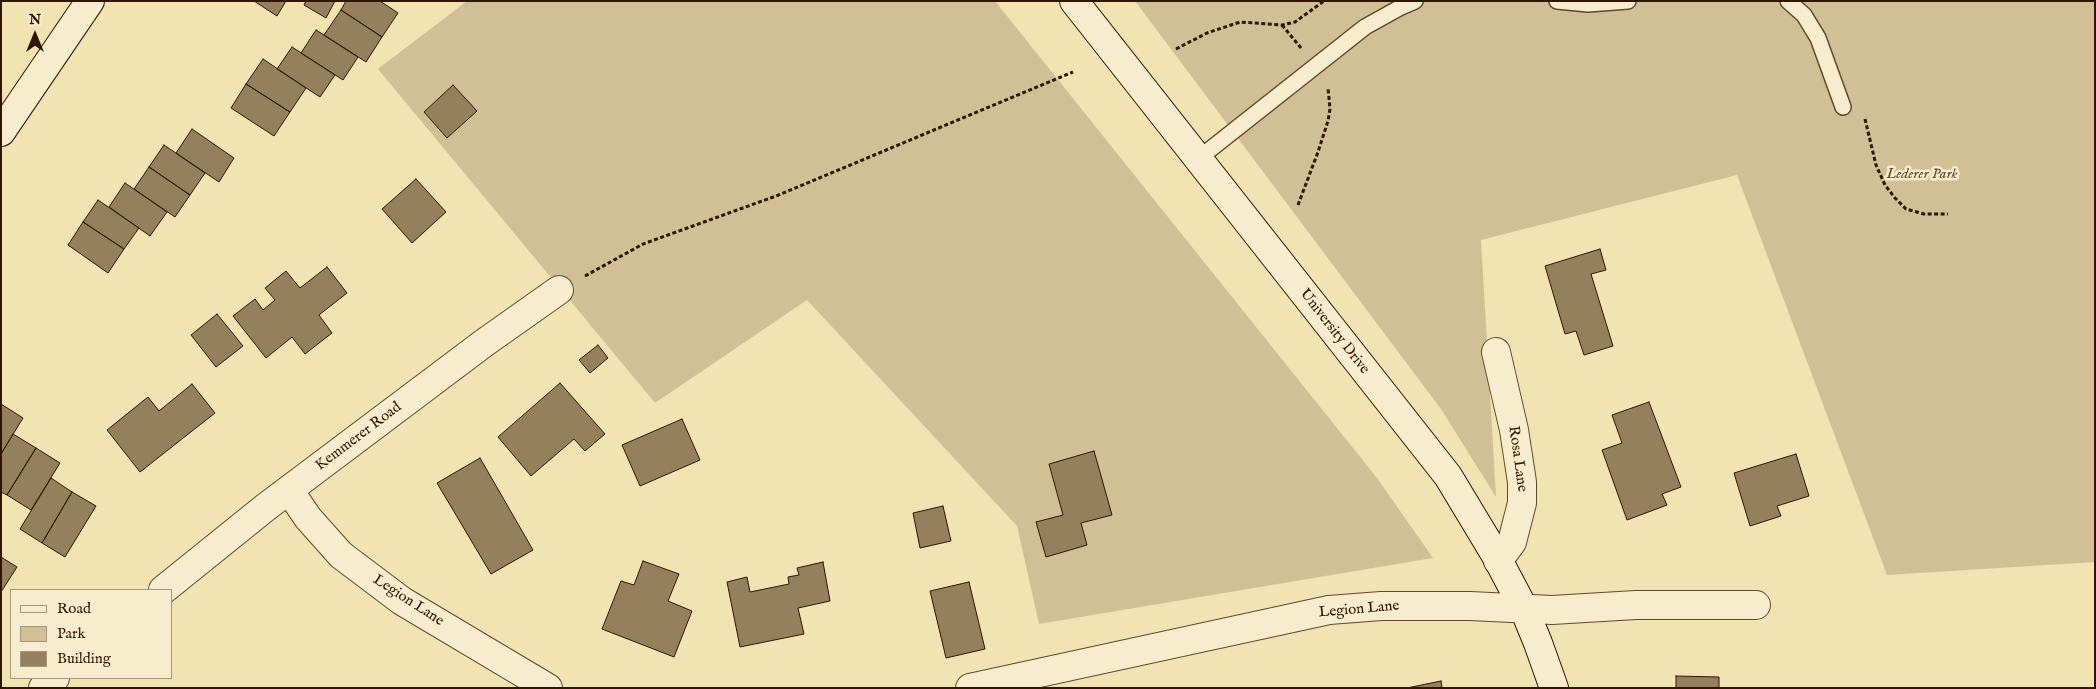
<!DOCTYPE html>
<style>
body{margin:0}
#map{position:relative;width:2096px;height:689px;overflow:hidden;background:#f2e3b3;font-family:"IM FELL English",serif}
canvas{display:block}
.frame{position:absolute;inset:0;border:2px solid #311400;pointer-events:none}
.legend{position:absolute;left:10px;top:589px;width:162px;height:90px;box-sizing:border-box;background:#f7edce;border:1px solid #a8967c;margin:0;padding:6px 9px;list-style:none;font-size:15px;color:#311400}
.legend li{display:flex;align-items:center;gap:10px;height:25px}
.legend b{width:25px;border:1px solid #a8967c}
.north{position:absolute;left:10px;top:10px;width:50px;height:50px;-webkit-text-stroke:4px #f7edce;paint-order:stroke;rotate:0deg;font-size:14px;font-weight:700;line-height:20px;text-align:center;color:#311400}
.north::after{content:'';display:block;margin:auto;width:18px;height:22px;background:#311400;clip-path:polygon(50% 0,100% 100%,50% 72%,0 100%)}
</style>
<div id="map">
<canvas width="2096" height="689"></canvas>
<div class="frame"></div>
<ul class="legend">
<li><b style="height:6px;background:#f7edce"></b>Road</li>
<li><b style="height:14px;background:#d1c095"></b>Park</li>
<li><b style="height:14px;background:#95805d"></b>Building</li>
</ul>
<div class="north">N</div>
</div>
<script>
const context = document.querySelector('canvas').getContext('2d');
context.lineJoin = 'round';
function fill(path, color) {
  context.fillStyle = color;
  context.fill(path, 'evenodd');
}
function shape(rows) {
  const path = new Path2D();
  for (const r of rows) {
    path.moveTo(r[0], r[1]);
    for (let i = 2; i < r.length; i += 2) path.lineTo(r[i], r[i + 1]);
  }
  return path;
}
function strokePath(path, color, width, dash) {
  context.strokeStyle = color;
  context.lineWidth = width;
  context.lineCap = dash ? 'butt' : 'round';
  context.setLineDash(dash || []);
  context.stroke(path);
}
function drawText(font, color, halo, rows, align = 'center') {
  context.font = font + ' "IM FELL English",serif';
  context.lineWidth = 5;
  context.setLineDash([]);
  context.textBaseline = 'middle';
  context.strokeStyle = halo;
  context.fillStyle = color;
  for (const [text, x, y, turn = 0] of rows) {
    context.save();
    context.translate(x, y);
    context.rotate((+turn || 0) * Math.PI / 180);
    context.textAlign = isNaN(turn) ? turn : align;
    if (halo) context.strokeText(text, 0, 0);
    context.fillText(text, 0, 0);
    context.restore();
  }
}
const green = shape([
 [467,1,995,1,1377,478,1433,558,1039,624,1017,526,807,300,655,403,378,69],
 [1135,1,2095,1,2095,562,1887,575,1737,175,1481,240,1496,497,1441,409]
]);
const building = shape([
 [254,1,286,1,277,16,254,1],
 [306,1,335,1,326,18,304,5,306,1],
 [346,1,380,1,398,13,382,37,341,10,346,1],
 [341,10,382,37,366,62,324,35,341,10],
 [316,30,358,57,343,80,301,53,316,30],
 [292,47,335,75,320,97,277,69,292,47],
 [263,59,306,88,290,112,246,84,263,59],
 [246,84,290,112,274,136,231,108,246,84],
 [453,85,477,111,447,138,424,112,453,85],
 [192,129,234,158,219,182,176,153,192,129],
 [164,145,205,173,190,195,149,167,164,145],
 [149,167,190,195,175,217,134,189,149,167],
 [416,179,446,212,412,243,382,209,416,179],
 [125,183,167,212,150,236,109,207,125,183],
 [98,200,139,228,124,249,83,222,98,200],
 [83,222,124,249,108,273,68,245,83,222],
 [1600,249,1606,270,1591,274,1613,346,1584,355,1576,331,1565,334,1545,266,1600,249],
 [327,267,347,293,319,315,332,333,305,354,292,337,266,358,233,316,255,299,263,310,275,300,265,288,286,271,300,288,327,267],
 [217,314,243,346,216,367,191,335,217,314],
 [598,345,608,358,590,373,579,360,598,345],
 [560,383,605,434,585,451,574,439,531,476,498,437,560,383],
 [192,384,215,413,140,472,107,430,148,397,159,411,192,384],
 [1649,402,1681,487,1662,494,1667,505,1627,520,1602,450,1622,443,1612,415,1649,402],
 [1,404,23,418,1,454,1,404],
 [682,419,700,460,640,486,622,445,682,419],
 [13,434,36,448,7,495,1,492,1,454,13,434],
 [36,448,60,463,31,510,7,495,36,448],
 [1094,451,1112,515,1081,523,1087,545,1046,557,1036,522,1063,515,1049,464,1094,451],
 [1796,454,1809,496,1777,506,1781,516,1750,526,1734,473,1796,454],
 [480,458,533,550,491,574,437,483,480,458],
 [51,478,72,492,42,543,20,529,51,478],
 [72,492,96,506,65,557,42,543,72,492],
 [943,506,951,541,920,548,913,513,943,506],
 [1,557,17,567,1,592,1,557],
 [643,561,679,574,668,601,692,611,674,657,602,629,621,581,634,585,643,561],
 [823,562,830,601,798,608,804,634,740,647,727,582,747,577,750,592,789,584,788,577,799,575,797,568,823,562],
 [969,582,985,649,946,658,930,591,969,582],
 [1676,676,1719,677,1719,688,1676,688,1676,676],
 [1441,681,1442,688,1407,688,1441,681]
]);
const path = shape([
 [1282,25,1301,48],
 [1176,49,1207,33,1240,22,1282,25,1295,22,1324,1],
 [1865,119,1876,165,1885,185,1895,198,1906,209,1924,214,1948,214],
 [1298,205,1318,152,1328,121,1330,109,1328,88],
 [585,276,643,244,776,196,1073,72]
]);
const service = shape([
 [1557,1,1588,4,1628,1],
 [1788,1,1804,15,1818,38,1843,107],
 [1198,159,1365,27,1401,7,1415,1]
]);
const minor = shape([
 [1496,352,1514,430,1522,482,1522,503,1512,542,1498,561],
 [289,490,308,518,341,555,402,601,548,688],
 [163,590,266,507,484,343,559,290],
 [43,688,55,678],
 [970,688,1329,610,1381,606,1470,606,1552,610,1636,605,1756,605]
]);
const secondary = shape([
 [1074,1,1448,476,1495,554,1524,609,1538,643,1554,688],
 [1,132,90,1]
]);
const parkNames = [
 ["Lederer Park",1922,175]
];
const streetNames = [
 ["University Drive",1334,332,52],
 ["Kemmerer Road",359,437,-37],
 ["Rosa Lane",1517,459,82],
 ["Legion Lane",408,601,33],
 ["Legion Lane",1359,610,-5]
];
fill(green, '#d1c095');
fill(building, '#95805d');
strokePath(building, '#311400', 1);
strokePath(service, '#61482d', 18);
strokePath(minor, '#61482d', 30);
strokePath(secondary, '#311400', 30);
strokePath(path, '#311400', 3, [4, 2.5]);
strokePath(service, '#f7edce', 15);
strokePath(minor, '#f7edce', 28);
strokePath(secondary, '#f7edce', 28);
drawText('italic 15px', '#61482d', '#f7edce', parkNames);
drawText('15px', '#311400', '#f7edce', streetNames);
</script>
